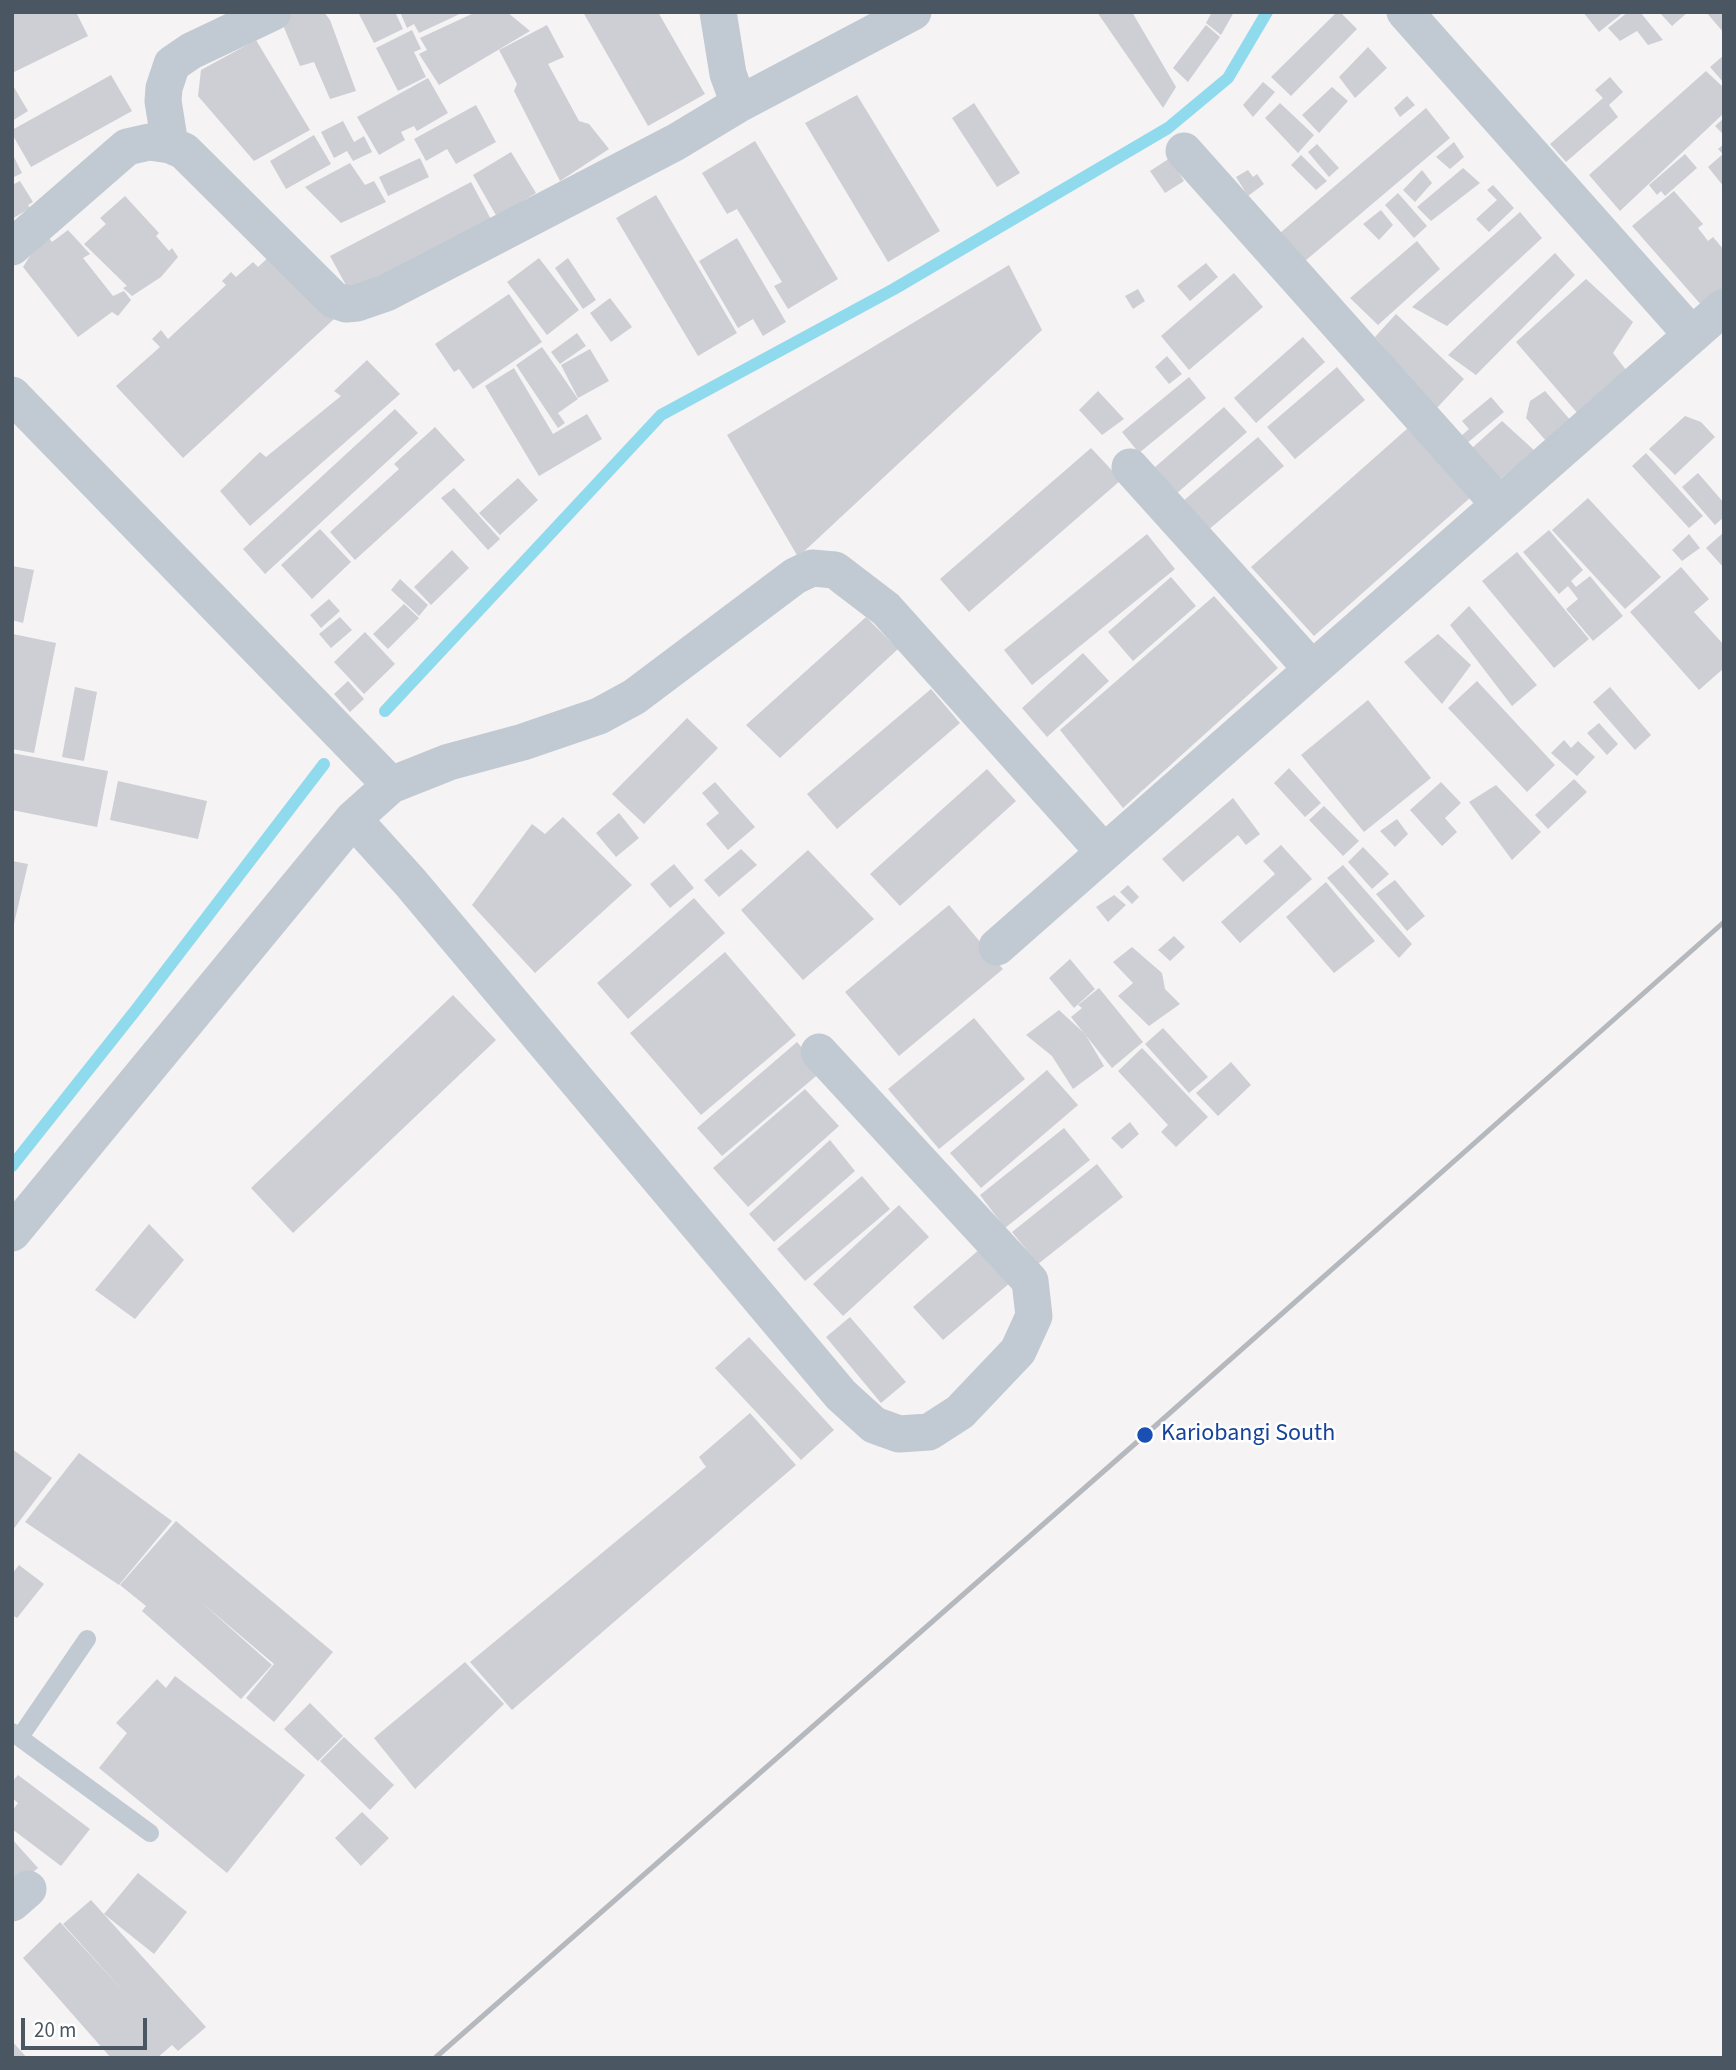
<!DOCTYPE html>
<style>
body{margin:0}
#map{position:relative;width:1736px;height:2070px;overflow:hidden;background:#f5f3f3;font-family:"Source Sans 3",sans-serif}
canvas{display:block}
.frame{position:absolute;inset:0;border:14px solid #4a5661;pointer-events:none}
.scale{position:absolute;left:21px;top:2018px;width:126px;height:32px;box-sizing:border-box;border:4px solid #4a5661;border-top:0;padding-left:9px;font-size:21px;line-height:24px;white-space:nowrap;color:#4a5661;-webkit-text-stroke:5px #fff;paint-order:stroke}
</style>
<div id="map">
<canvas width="1736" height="2070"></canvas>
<div class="frame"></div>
<div class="scale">20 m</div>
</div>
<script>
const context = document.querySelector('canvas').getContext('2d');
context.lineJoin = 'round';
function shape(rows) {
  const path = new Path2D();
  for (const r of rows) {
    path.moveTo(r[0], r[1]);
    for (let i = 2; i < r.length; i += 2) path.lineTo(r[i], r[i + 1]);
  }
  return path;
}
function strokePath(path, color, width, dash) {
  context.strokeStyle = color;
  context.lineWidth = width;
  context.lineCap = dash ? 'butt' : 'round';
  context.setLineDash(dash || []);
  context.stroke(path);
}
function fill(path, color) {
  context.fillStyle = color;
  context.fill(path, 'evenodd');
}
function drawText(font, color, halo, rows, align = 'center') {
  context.font = font + ' "Source Sans 3",sans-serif';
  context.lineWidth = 5;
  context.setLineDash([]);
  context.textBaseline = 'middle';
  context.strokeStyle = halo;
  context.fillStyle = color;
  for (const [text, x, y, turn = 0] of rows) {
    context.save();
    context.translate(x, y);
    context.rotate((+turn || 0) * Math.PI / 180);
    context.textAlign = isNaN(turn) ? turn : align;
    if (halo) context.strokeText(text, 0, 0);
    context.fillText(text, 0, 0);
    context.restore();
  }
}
const stream = shape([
 [385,711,661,415,894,289,1168,128,1228,78,1267,12],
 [12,1166,135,1011,324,764]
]);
const building = shape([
 [12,12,76,12,88,36,12,73],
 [289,12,324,12,330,20,356,91,330,99,314,62,300,66,280,18],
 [358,12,395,12,403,29,374,43],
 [400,12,464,12,419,33,414,24,407,28],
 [476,12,507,12,530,31,439,85,419,54,427,50,420,38],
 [583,12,658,12,705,94,648,126],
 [1097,12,1132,12,1176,87,1163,108],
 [1212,12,1234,12,1221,35,1206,23],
 [1337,12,1340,12,1357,29,1291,96,1271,77],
 [1583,12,1624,12,1599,32],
 [1628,12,1640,12,1663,40,1648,45,1637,31,1620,41,1608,28],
 [1659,12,1688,12,1672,26],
 [1706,12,1724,12,1724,33],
 [547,25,564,57,548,64,579,121,589,124,609,149,560,181,514,91,517,84,499,50],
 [1206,25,1220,37,1188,82,1173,68],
 [412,30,421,49,414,52,426,77,398,91,376,48],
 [256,40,310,130,254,161,198,96,201,70],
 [1368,47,1387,68,1355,98,1339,77],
 [1724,55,1724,83,1710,67],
 [1706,71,1724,88,1724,113,1620,211,1589,175],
 [111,75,132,111,31,167,12,134,12,130],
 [1610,77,1623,92,1609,105,1618,117,1566,162,1550,144,1603,98,1595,90],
 [428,78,448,113,417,131,414,126,401,132,405,140,379,155,357,117],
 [1263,82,1275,92,1253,117,1243,105],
 [12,84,28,111,12,121],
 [1332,87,1348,101,1319,133,1302,115],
 [857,95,940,231,888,262,805,123],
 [1407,96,1415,105,1400,117,1394,108],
 [974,103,1020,173,997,187,952,118],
 [1280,103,1314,135,1298,153,1265,118],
 [476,105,496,142,456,164,447,149,426,161,414,139],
 [1426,108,1450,138,1305,261,1280,233],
 [1724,118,1724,135,1715,126],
 [343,121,354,142,364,136,372,152,353,161,347,151,334,158,321,132],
 [314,135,331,164,286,189,270,161],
 [755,141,838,279,788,309,774,286,782,282,737,209,727,214,702,173],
 [1454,142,1464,157,1450,169,1436,157],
 [1317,144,1339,168,1329,177,1308,152],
 [1724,144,1724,187,1708,167,1723,154,1718,149],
 [511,152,536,193,497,217,473,175],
 [12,153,22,173,12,178],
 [1685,154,1697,168,1665,196,1661,191,1657,195,1649,185],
 [1301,155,1327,181,1316,190,1291,165],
 [420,158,429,177,388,196,379,177],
 [1170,158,1184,181,1165,193,1150,171],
 [350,163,365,185,374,181,386,202,341,223,305,187],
 [1463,168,1480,183,1431,221,1417,207],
 [1248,170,1253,177,1257,174,1264,184,1248,196,1236,177],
 [1422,170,1432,183,1415,202,1403,190],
 [20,181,33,202,28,205,30,208,12,219,12,185],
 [471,182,493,223,353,298,330,256],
 [1493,185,1514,208,1489,232,1476,219,1497,200,1487,190],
 [1674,191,1703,224,1698,228,1708,241,1713,237,1724,250,1724,290,1703,307,1632,226],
 [1398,193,1427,226,1414,238,1385,205],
 [656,195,737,333,698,356,616,218],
 [125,196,159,233,156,236,169,251,172,248,178,257,161,277,132,296,123,288,127,286,84,244,106,224,100,218],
 [1381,210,1393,225,1379,240,1363,224],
 [1520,212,1542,238,1447,326,1412,307],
 [68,230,90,254,83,258,113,296,124,291,131,300,118,316,112,312,78,337,23,267,45,232,52,242],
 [737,238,786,322,763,336,753,319,738,328,699,261],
 [1417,241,1440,269,1378,325,1350,298],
 [1555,253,1575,275,1476,375,1448,355],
 [272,254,334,319,183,458,116,386,160,347,152,339,161,330,168,339,226,285,222,281,231,272,236,277,253,262,258,267],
 [539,258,579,310,547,335,507,282],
 [568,258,596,300,583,309,555,268],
 [1206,263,1218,277,1190,301,1177,286],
 [1009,265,1042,330,798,557,727,435],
 [1234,273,1263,307,1189,370,1161,336],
 [1586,279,1633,322,1613,353,1626,370,1580,416,1516,342],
 [1138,289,1145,301,1133,309,1125,296],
 [509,294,542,342,473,389,459,369,454,372,435,344],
 [610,298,632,327,611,342,590,313],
 [1396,314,1464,379,1435,410,1375,337],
 [577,333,586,346,560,364,551,352],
 [1303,337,1325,362,1256,423,1234,398],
 [542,347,556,367,555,368,556,367,578,399,558,413,565,423,558,428,516,365],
 [590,349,609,381,578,398,561,365],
 [1167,356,1182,374,1169,384,1155,367],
 [367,360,400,394,250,526,220,491,260,452,266,457,341,396,334,391],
 [1337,367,1365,400,1295,459,1267,427],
 [514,368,553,434,587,414,602,439,539,476,485,386],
 [1189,377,1206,398,1139,453,1122,432],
 [1098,391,1124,419,1102,435,1079,410],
 [1545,391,1572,422,1547,442,1526,418,1530,401],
 [1491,397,1504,412,1466,444,1461,436,1469,429,1462,421],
 [1224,407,1247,432,1176,494,1154,468],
 [395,409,418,433,265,574,243,549],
 [1685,416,1701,422,1715,437,1675,475,1649,449],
 [1502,421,1535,451,1500,479,1471,449],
 [435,427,465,460,355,560,330,532,399,469,394,464],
 [1408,428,1471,497,1314,636,1251,567],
 [1258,437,1284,466,1207,531,1182,502],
 [1091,448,1121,480,969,612,940,579],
 [1646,453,1703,516,1689,528,1632,466],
 [1698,473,1724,503,1724,517,1715,525,1682,487],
 [518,478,538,500,500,535,479,513],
 [454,488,500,539,488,550,441,498],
 [1588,498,1661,577,1625,609,1552,530],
 [320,529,351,562,312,599,281,565],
 [1549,530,1583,570,1571,581,1576,587,1590,576,1623,616,1593,641,1566,609,1578,599,1568,586,1559,594,1523,552],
 [1724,532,1724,568,1706,548],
 [1147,534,1175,569,1032,685,1004,650],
 [1689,534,1700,548,1682,561,1672,550],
 [452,550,469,568,431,605,414,587],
 [1517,552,1589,639,1554,668,1482,581],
 [12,566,34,570,23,623,12,620],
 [1681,567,1709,599,1694,612,1724,645,1724,668,1699,690,1630,612],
 [1171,577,1196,606,1133,661,1108,632],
 [400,579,428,605,419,616,391,590],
 [1214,596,1278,668,1123,808,1060,730],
 [329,599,340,611,321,628,310,615],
 [404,604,419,618,388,649,373,634],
 [1469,606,1537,685,1512,706,1450,625],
 [340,617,352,630,331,648,319,634],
 [866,617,898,649,780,758,746,725],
 [365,632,395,664,364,694,334,662],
 [13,634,56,643,34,753,12,749],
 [1438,634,1471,665,1442,704,1404,662],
 [1083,653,1109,681,1047,737,1022,708],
 [348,681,364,699,350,712,334,694],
 [1477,681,1555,765,1527,792,1448,708],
 [75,687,97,692,84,761,62,757],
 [1610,687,1651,735,1635,750,1593,702],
 [931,689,960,723,837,829,807,794],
 [1368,700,1431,778,1364,832,1301,755],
 [687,718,718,748,644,824,612,794],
 [1599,723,1618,744,1607,755,1587,733],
 [1564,740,1571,748,1578,741,1595,757,1577,776,1551,753],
 [12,753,108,771,97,827,12,810],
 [1289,768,1321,803,1305,817,1274,783],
 [987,769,1016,801,900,906,870,874],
 [1574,779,1587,792,1548,829,1535,815],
 [118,781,207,801,198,839,110,820],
 [715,782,755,827,728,850,706,824,719,813,702,793],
 [1441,782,1461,803,1445,818,1457,832,1442,846,1410,810],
 [1496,785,1541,832,1512,860,1469,802],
 [1233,798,1260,834,1246,845,1238,835,1183,882,1162,859],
 [1324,806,1359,841,1343,856,1309,820],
 [619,813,639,838,616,857,596,833],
 [563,817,632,885,535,973,472,905,532,824,545,834],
 [1397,819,1408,834,1395,847,1380,831],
 [1281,845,1312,879,1240,943,1221,922,1275,874,1263,861],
 [1363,847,1389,874,1372,889,1348,862],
 [741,849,757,865,719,897,704,880],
 [808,850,874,919,803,980,741,910],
 [12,861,28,864,13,928,12,928],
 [674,864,694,888,670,908,650,884],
 [1343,865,1412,944,1399,958,1327,878],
 [1395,880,1425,916,1407,931,1376,894],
 [1326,882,1375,941,1334,973,1286,917],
 [1128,885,1139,897,1132,904,1120,892],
 [1114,895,1126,905,1108,922,1096,907],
 [694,898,725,933,628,1019,597,983],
 [949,905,1003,969,899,1056,845,992],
 [1174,936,1185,947,1170,961,1158,950],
 [1132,947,1162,973,1165,989,1180,1004,1149,1026,1118,996,1133,983,1113,962],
 [725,952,796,1035,701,1115,630,1033],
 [1070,959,1095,989,1074,1008,1049,978],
 [1099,988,1143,1042,1112,1068,1071,1017,1082,1008,1078,1005],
 [453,995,496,1040,293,1233,251,1188],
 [1059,1010,1085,1034,1104,1066,1073,1089,1052,1056,1026,1035],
 [974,1018,1025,1079,939,1149,888,1089],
 [1163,1028,1208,1077,1189,1093,1145,1044],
 [797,1042,822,1071,722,1156,697,1128],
 [1142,1048,1208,1117,1176,1147,1161,1132,1168,1125,1118,1071],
 [1231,1062,1251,1085,1218,1116,1196,1093],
 [1047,1070,1078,1105,981,1188,950,1153],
 [805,1089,839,1126,748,1207,713,1168],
 [1130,1122,1139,1134,1122,1149,1111,1138],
 [1064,1128,1090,1160,1005,1228,980,1195],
 [830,1140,855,1171,774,1242,749,1214],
 [1097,1164,1123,1197,1038,1264,1012,1232],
 [862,1176,890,1209,805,1281,777,1249],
 [899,1205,929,1237,843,1316,813,1284],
 [149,1224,184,1260,135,1319,95,1290],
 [988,1242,1018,1276,943,1340,913,1307],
 [850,1317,906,1382,881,1403,826,1337],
 [749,1337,834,1430,801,1460,715,1368],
 [750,1413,796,1465,512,1710,470,1662,706,1467,699,1457],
 [12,1449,52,1478,12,1531],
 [79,1453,172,1521,119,1585,25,1522],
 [176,1521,333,1652,274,1722,246,1698,274,1664,201,1602,272,1665,241,1699,142,1611,146,1606,120,1585],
 [19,1565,44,1584,17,1618,12,1615,12,1574],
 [465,1662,504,1704,415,1789,374,1738],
 [175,1676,305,1775,227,1873,99,1768,127,1733,116,1723,157,1679,166,1688],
 [310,1703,343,1736,318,1761,284,1729],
 [344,1737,394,1785,370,1810,320,1761],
 [18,1775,90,1829,61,1866,12,1829,12,1811,18,1803,12,1798,12,1782],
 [362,1812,389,1838,361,1866,335,1838],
 [12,1839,38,1868,12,1890],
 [138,1873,187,1912,154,1954,104,1914],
 [91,1900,206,2027,178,2051,172,2045,157,2058,111,2058,23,1958,60,1922,126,1994,63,1924],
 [12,2041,27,2058,12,2058]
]);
const service = shape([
 [12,1732,150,1833],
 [20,1737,87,1639]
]);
const minor = shape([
 [1405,12,1692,335],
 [739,104,913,12],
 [170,145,163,101,164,88,172,64,191,51,273,12],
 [1184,151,1499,504],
 [12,247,127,147,149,142,170,145,184,151,334,300,346,304,357,303,386,293,676,142,739,104,728,74,718,12],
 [12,395,391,785],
 [1130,467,1312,669],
 [353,819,410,882,841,1395,874,1425,899,1434,929,1432,960,1412,1018,1351,1034,1316,1030,1281,819,1052],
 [997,947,1724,307],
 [12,1233,353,819,391,785,449,762,523,742,599,716,634,697,795,576,812,568,835,570,886,609,1104,852],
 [12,1903,28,1889]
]);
const rail = shape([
 [435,2058,1145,1435,1724,922]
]);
const markers = [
 [1145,1435,9,"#1a4fb4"]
];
const transitNames = [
 ["Kariobangi South",1161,1435]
];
strokePath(stream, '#90daee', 12);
fill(building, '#cdcfd5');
strokePath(service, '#c1cad2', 18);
strokePath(minor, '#c1cad2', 37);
strokePath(rail, '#b5b8bd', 5);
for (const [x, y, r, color] of markers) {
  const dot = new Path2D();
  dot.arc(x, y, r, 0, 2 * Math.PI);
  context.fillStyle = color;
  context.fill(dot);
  strokePath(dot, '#fff', 2.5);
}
drawText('24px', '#164399', '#fff', transitNames, 'left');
</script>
